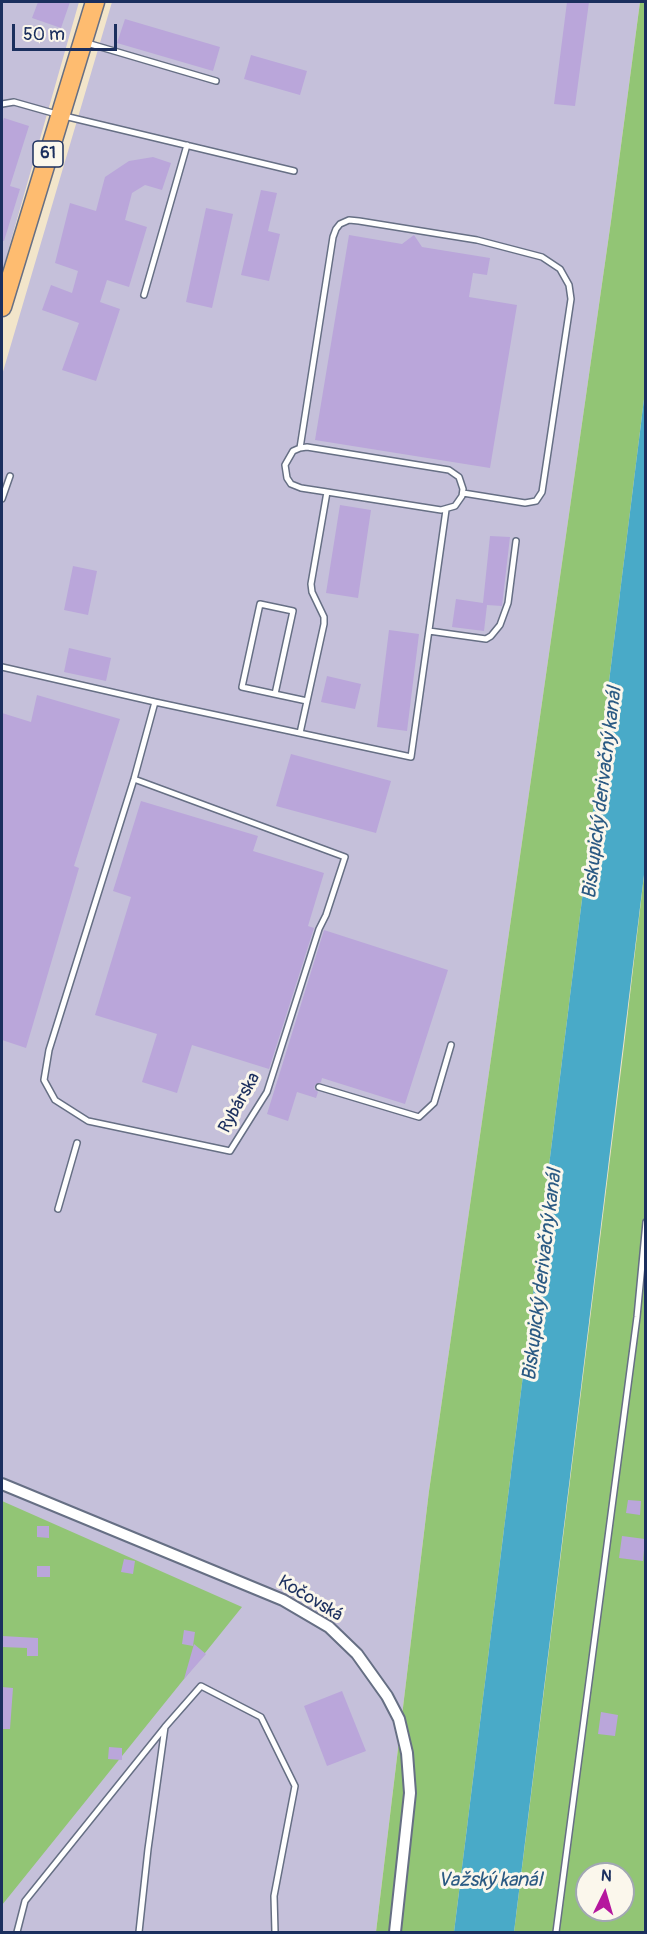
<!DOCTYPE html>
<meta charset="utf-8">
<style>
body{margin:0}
#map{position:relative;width:647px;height:1934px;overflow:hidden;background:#f2e5ca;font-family:Pangolin,sans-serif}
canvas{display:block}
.frame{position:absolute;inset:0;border:3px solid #1b2f5e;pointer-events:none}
.north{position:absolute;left:575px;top:1862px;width:60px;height:60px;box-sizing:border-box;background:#fbf7ec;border:2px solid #a1a7b3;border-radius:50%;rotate:5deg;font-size:16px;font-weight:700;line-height:24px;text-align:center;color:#1b2f5e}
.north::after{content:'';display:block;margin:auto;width:21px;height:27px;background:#b5179e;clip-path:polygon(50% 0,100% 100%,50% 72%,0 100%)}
.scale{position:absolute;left:12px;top:24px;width:105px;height:27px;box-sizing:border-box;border:3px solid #1b2f5e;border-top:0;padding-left:8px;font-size:18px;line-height:21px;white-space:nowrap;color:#1b2f5e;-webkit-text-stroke:4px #fbf7ec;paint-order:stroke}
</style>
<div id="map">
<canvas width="647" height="1934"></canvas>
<div class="frame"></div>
<div class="north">N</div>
<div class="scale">50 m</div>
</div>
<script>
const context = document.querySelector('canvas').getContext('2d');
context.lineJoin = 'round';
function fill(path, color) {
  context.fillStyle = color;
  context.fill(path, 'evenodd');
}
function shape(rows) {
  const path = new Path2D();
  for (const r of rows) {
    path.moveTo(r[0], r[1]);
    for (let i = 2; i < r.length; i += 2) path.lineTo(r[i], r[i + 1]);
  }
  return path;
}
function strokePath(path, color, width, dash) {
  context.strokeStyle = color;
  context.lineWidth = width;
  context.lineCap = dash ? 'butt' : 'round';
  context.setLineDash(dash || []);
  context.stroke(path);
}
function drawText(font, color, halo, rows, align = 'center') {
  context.font = font + ' Pangolin,sans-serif';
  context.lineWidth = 6;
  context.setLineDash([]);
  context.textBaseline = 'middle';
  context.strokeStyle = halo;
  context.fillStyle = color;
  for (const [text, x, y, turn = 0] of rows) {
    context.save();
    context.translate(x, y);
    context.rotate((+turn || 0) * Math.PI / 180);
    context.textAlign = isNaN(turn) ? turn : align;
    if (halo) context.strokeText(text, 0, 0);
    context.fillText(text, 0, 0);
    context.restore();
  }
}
const industrial = shape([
 [2,2,79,2,2,272],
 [112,2,640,2,611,221,429,1491,376,1932,2,1932,2,375]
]);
const green = shape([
 [640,2,645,2,645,391,454,1932,376,1932,429,1491,611,221],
 [645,867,645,1932,514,1932,624,1046],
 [587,1874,623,1874,623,1910,587,1910],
 [2,1501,242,1607,2,1905]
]);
const water = shape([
 [645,391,645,867,514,1932,454,1932]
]);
const building = shape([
 [38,2,70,2,61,28,32,18],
 [567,2,589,2,575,106,554,104],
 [125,19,220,47,213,71,117,43],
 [251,55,307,71,300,95,244,79],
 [4,118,29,126,10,186,20,189,4,241,2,241,2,124],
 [153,157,171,163,162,190,145,185,132,193,125,220,147,227,129,287,107,280,100,302,120,309,96,381,62,370,79,323,42,310,51,285,72,293,78,271,55,263,70,203,96,211,105,177,129,161],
 [261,190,277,193,268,231,280,234,269,281,241,275],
 [206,208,233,214,212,308,186,302],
 [349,235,402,244,414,235,422,247,490,258,487,275,473,273,469,297,517,305,490,468,315,440],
 [340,505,371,510,358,598,326,593],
 [490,536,510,537,502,606,487,605,484,631,452,627,456,599,483,603],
 [73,566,97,571,88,615,64,610],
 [389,630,419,634,407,731,377,727],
 [69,648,111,658,106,681,64,672],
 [327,676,361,684,355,709,321,702],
 [37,695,120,719,74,866,79,868,26,1048,2,1040,2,713,31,722],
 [291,754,391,781,376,833,276,806],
 [141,801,258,836,253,851,324,873,308,926,314,928,269,1069,192,1045,177,1093,142,1082,157,1034,95,1015,131,897,113,891],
 [324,930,448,970,405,1104,322,1078,321,1082,315,1085,314,1089,318,1092,316,1098,297,1092,288,1121,267,1114],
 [628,1500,641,1501,640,1515,626,1513],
 [37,1526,49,1526,49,1538,37,1537],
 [622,1536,645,1539,643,1561,619,1558],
 [124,1559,135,1561,133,1574,121,1572],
 [37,1566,50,1566,50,1577,37,1577],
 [184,1630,195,1632,193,1646,182,1644],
 [2,1636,38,1638,38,1656,27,1656,27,1648,2,1647],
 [194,1644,206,1654,184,1679],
 [2,1687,13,1688,10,1729,2,1729],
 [342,1691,366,1751,327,1766,304,1706],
 [601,1712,618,1715,615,1736,598,1734],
 [109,1747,122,1748,122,1760,108,1759]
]);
const service = shape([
 [87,43,216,81],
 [2,104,14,102,60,115,294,171],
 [144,295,187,145],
 [300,448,333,237,336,229,340,224,349,220,359,221,477,240,542,257,560,269,569,285,571,299,542,492,536,501,525,503,463,493],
 [2,499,10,476],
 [429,631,486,639,491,636,500,625,508,603,516,541],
 [2,667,155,702,411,757,446,510],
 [275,694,293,611,260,604,242,687,307,701],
 [300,733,324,624,324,617,312,592,311,584,327,492,441,510,455,506,462,496,463,489,459,477,449,470,307,447,300,448,293,451,285,465,287,478,291,484,301,488,327,492],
 [134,779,345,857,326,915,319,929,267,1092,230,1151,88,1121,55,1100,44,1080,49,1050,134,779,155,702],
 [319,1087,419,1117,434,1103,451,1045],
 [58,1209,77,1143],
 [165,1727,201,1686,261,1717,295,1786,274,1896,275,1932],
 [17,1932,25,1901,165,1727,148,1849,139,1932],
 [556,1932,637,1317,646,1222]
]);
const minor = shape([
 [2,1484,283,1600,329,1627,357,1654,387,1696,399,1719,407,1753,410,1793,395,1932]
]);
const primary = shape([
 [2,307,95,2]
]);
const shields = [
 [48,154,30]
];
const shieldNames = [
 ["61",48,154]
];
const streetNames = [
 ["Rybárska",240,1103,-61],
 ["Kočovská",310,1599,31]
];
const waterNames = [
 ["Biskupický derivačný kanál",603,793,-83],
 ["Biskupický derivačný kanál",543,1275,-83],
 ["Važský kanál",490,1881]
];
fill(industrial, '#c5c0da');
fill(green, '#92c575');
fill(water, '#49aac8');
fill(building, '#baa6da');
strokePath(service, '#666f84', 8);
strokePath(minor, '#666f84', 14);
strokePath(primary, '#666f84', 21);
strokePath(service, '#fff', 5);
strokePath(minor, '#fff', 10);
strokePath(primary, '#febc70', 18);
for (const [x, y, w] of shields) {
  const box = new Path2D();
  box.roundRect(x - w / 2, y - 13, w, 26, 4.5);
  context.fillStyle = '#fbf7ec';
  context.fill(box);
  strokePath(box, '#1b2f5e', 1.5);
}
drawText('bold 16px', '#1b2f5e', null, shieldNames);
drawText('18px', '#1b2f5e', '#fbf7ec', streetNames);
drawText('italic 20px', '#2b5a83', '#fbf7ec', waterNames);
</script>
